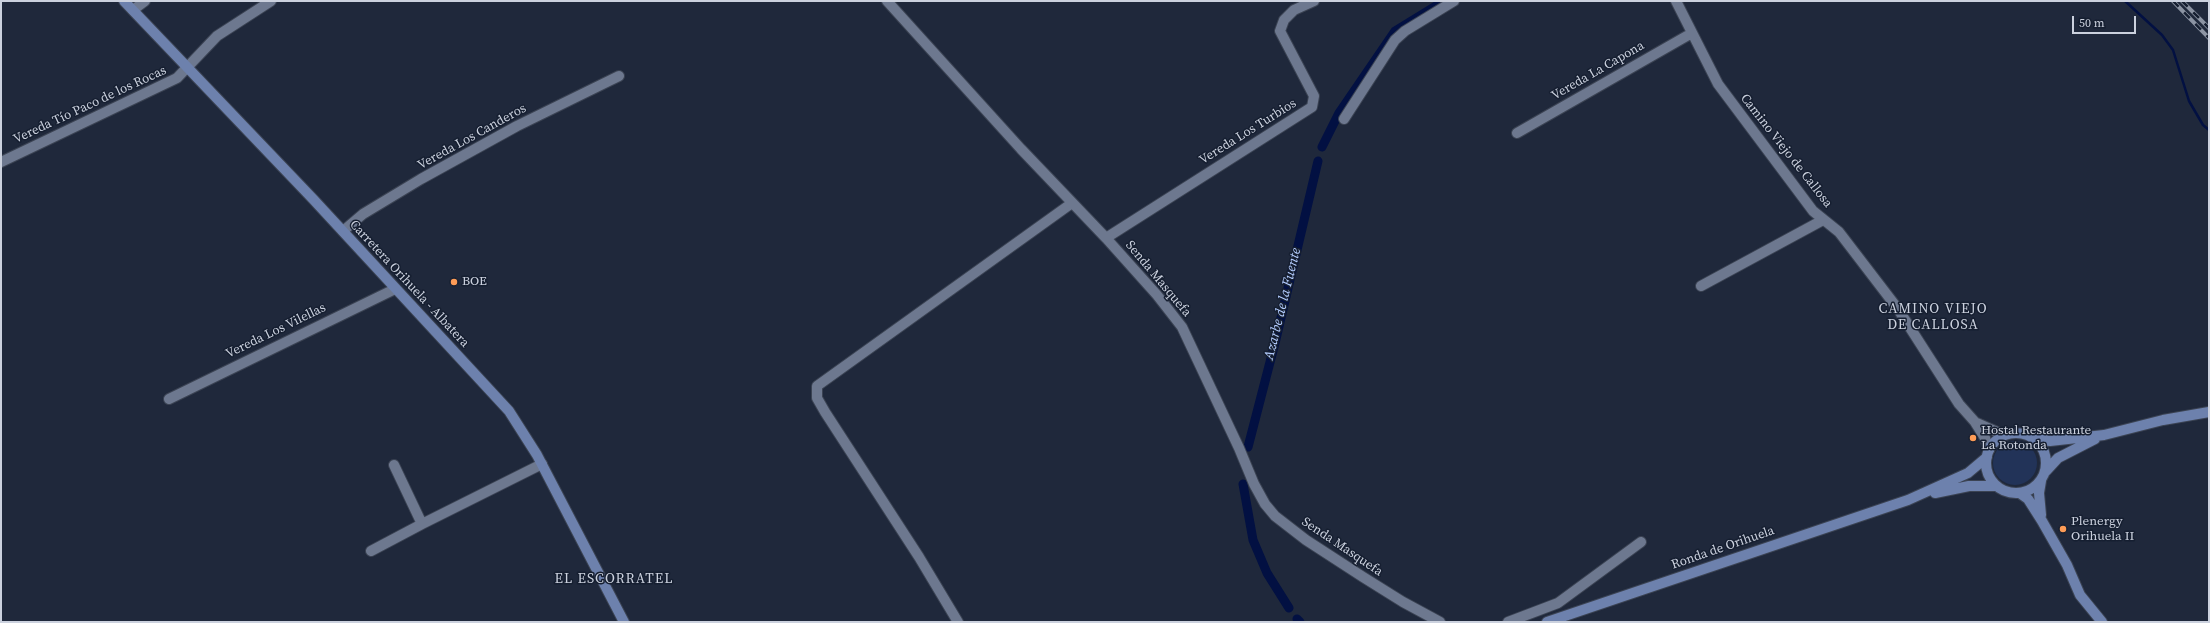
<!DOCTYPE html>
<meta charset="utf-8">
<style>
body{margin:0}
#map{position:relative;width:2210px;height:623px;overflow:hidden;background:#1f283b;font-family:"Source Serif 4",serif}
canvas{display:block}
.frame{position:absolute;inset:0;border:2px solid #cbd1de;pointer-events:none}
.scale{position:absolute;left:2072px;top:16px;width:64px;height:18px;box-sizing:border-box;border:2px solid #cbd1de;border-top:0;padding-left:5px;font-size:12px;line-height:14px;white-space:nowrap;color:#cbd1de;-webkit-text-stroke:3px #161f31;paint-order:stroke}
</style>
<div id="map">
<canvas width="2210" height="623"></canvas>
<div class="frame"></div>
<div class="scale">50 m</div>
</div>
<script>
const context = document.querySelector('canvas').getContext('2d');
context.lineJoin = 'round';
function fill(path, color) {
  context.fillStyle = color;
  context.fill(path, 'evenodd');
}
function shape(rows) {
  const path = new Path2D();
  for (const r of rows) {
    if (r.length === 3) {
      path.moveTo(r[0] + r[2], r[1]);
      path.arc(r[0], r[1], r[2], 0, 2 * Math.PI);
      continue;
    }
    path.moveTo(r[0], r[1]);
    for (let i = 2; i < r.length; i += 2) path.lineTo(r[i], r[i + 1]);
  }
  return path;
}
function strokePath(path, color, width, dash) {
  context.strokeStyle = color;
  context.lineWidth = width;
  context.lineCap = dash ? 'butt' : 'round';
  context.setLineDash(dash || []);
  context.stroke(path);
}
function drawText(font, color, halo, rows, align = 'center') {
  context.font = font + ' "Source Serif 4",serif';
  context.lineWidth = 3;
  context.setLineDash([]);
  context.textBaseline = 'middle';
  context.strokeStyle = halo;
  context.fillStyle = color;
  for (const [text, x, y, turn = 0] of rows) {
    context.save();
    context.translate(x, y);
    context.rotate((+turn || 0) * Math.PI / 180);
    context.textAlign = isNaN(turn) ? turn : align;
    if (halo) context.strokeText(text, 0, 0);
    context.fillText(text, 0, 0);
    context.restore();
  }
}
const green = shape([
 [2015,463,22]
]);
const stream = shape([
 [2125,1,2162,35,2173,50,2189,101,2203,125,2209,130]
]);
const canal = shape([
 [1322,147,1339,113,1395,31,1439,4],
 [1248,447,1276,339,1318,161],
 [1243,484,1253,540,1267,573,1289,608],
 [1297,619,1300,622]
]);
const street = shape([
 [887,1,1021,149,1106,238,1157,295,1182,327,1239,448,1254,484,1265,504,1275,516,1306,540,1363,577,1403,602,1440,622],
 [1676,1,1718,84,1813,211,1839,232,1898,309,1959,404,1975,422,1985,438,1989,450],
 [133,10,145,1],
 [1344,119,1395,40,1405,31,1454,1],
 [1517,133,1692,33],
 [1,162,177,78,217,36,271,1],
 [343,231,363,214,421,179,517,126,619,76],
 [1106,238,1312,107,1314,96,1280,31,1284,20,1294,10,1314,1],
 [1701,286,1823,220],
 [169,399,395,289],
 [1977,423,2004,435],
 [394,465,422,524,542,464],
 [371,551,422,524],
 [958,622,919,557,825,412,817,398,817,386,1072,203],
 [1508,622,1558,603,1641,542]
]);
const secondary = shape([
 [124,1,313,199,509,411,537,455,624,622],
 [2016,463,30],
 [2032,438,2050,441,2104,435,2163,420,2209,412],
 [2046,471,2058,458,2095,439],
 [1935,493,1969,486,1996,486],
 [2021,494,2028,499,2042,521,2067,565,2080,595,2102,622],
 [2041,515,2039,493,2041,481],
 [1547,622,1908,500,1968,473,1987,457]
]);
const rail = shape([
 [2173,1,2209,38],
 [2182,1,2209,28]
]);
const markers = [
 [454,282,4,"#fe9c57"],
 [1973,438,4,"#fe9c57"],
 [2063,529,4,"#fe9c57"]
];
const streetNames = [
 ["Vereda La Capona",1598,71,-30],
 ["Vereda Tío Paco de los Rocas",90,105,-25],
 ["Vereda Los Turbios",1248,132,-32],
 ["Vereda Los Canderos",472,137,-29],
 ["Camino Viejo de Callosa",1786,151,52],
 ["Senda Masquefa",1158,279,50],
 ["Carretera Orihuela - Albatera",409,284,47],
 ["Vereda Los Vilellas",276,331,-26],
 ["Senda Masquefa",1342,547,34],
 ["Ronda de Orihuela",1723,548,-19]
];
const poiNames = [
 ["BOE",462,282],
 ["Hostal Restaurante",1981,431],
 ["La Rotonda",1981,446],
 ["Plenergy",2071,522],
 ["Orihuela II",2071,537]
];
const waterNames = [
 ["Azarbe de la Fuente",1283,304,-76]
];
const neighbourhoodNames = [
 ["CAMINO VIEJO",1933,309],
 ["DE CALLOSA",1933,325],
 ["EL ESCORRATEL",614,579]
];
fill(green, '#223358');
strokePath(stream, '#021042', 2.5);
strokePath(canal, '#021042', 9);
strokePath(street, '#3b4353', 12);
strokePath(secondary, '#3b4353', 12);
strokePath(street, '#6d788f', 10);
strokePath(secondary, '#6d81ad', 10);
strokePath(rail, '#8c94a3', 4);
strokePath(rail, '#161f31', 2.5, [8]);
for (const [x, y, r, color] of markers) {
  const dot = new Path2D();
  dot.arc(x, y, r, 0, 2 * Math.PI);
  context.fillStyle = color;
  context.fill(dot);
  strokePath(dot, '#161f31', 1.5);
}
drawText('13px', '#cbd1de', '#161f31', streetNames);
drawText('13px', '#cbd1de', '#161f31', poiNames, 'left');
drawText('italic 14px', '#b4cdff', '#161f31', waterNames);
context.letterSpacing = '1px';
drawText('14px', '#cbd1de', '#161f31', neighbourhoodNames);
context.letterSpacing = '0px';
</script>
